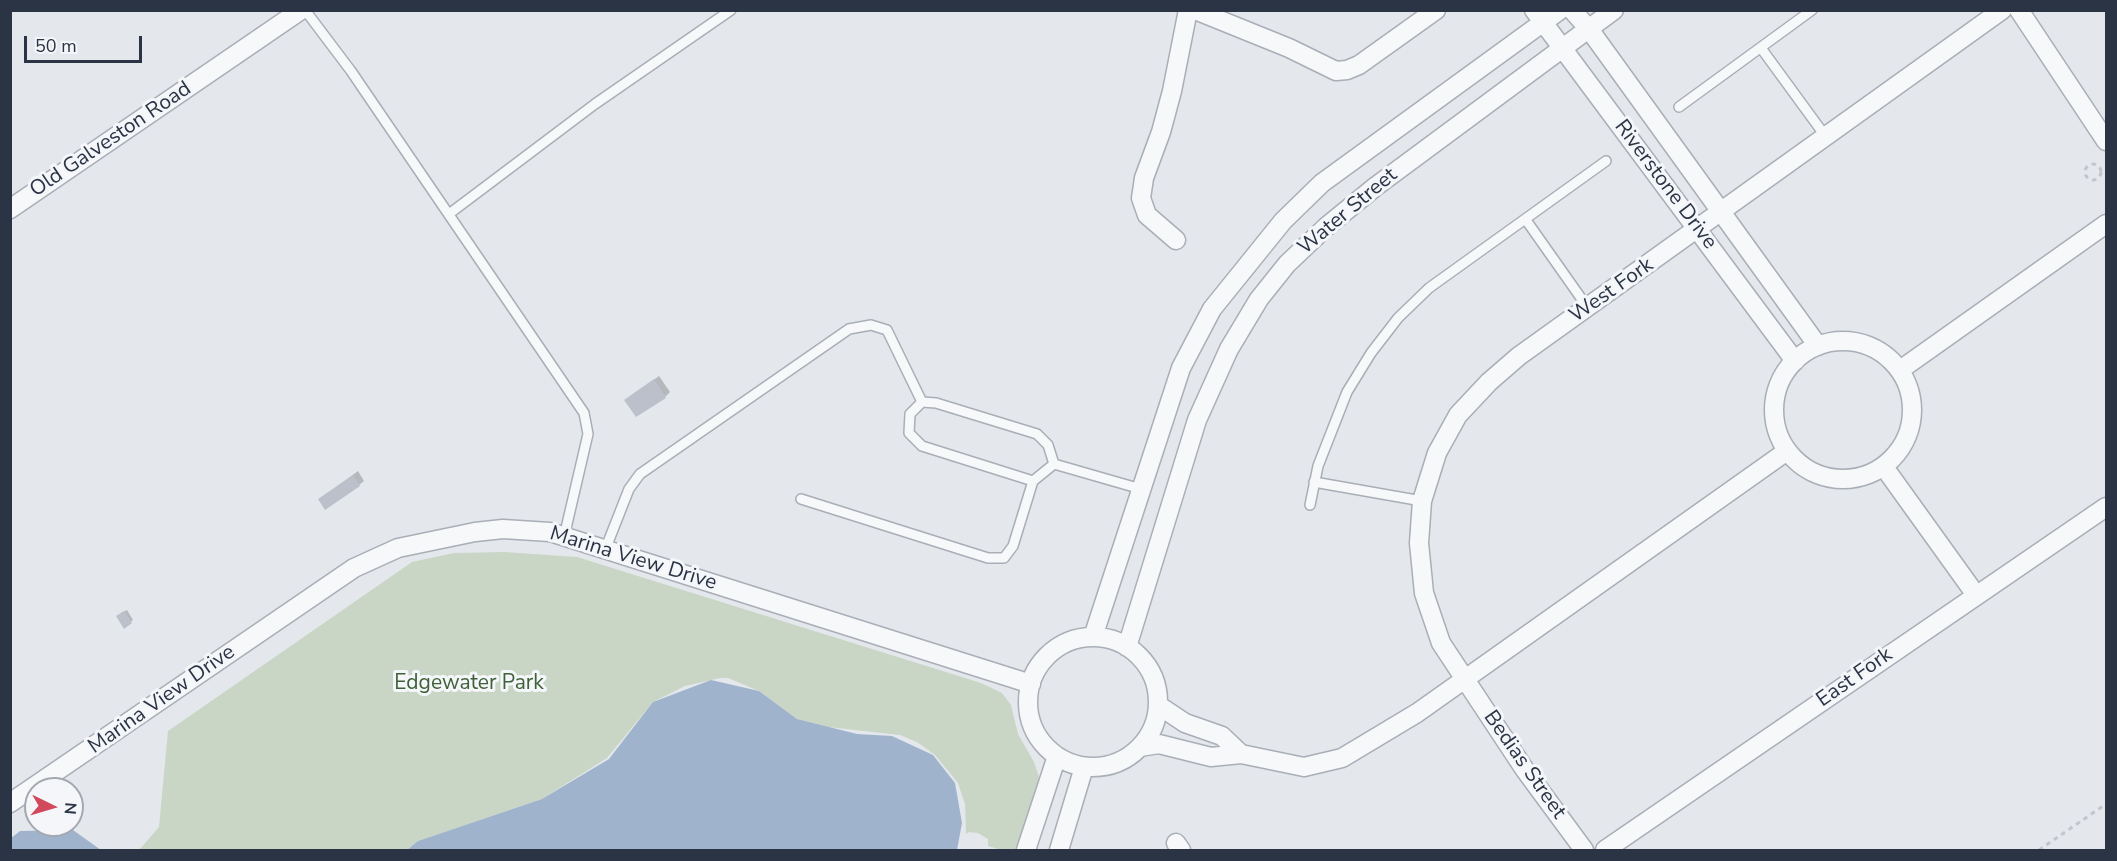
<!DOCTYPE html>
<style>
body{margin:0}
#map{position:relative;width:2117px;height:861px;overflow:hidden;background:#e4e7ec;font-family:"Nunito Sans",sans-serif}
canvas{display:block}
.frame{position:absolute;inset:0;border:12px solid #2b3445;pointer-events:none}
.north{position:absolute;left:24px;top:777px;width:60px;height:60px;box-sizing:border-box;background:#f4f6f9;border:2px solid #a4a8b1;border-radius:50%;rotate:95deg;font-size:16px;font-weight:700;line-height:24px;text-align:center;color:#2b3445}
.north::after{content:'';display:block;margin:auto;width:21px;height:27px;background:#d1495b;clip-path:polygon(50% 0,100% 100%,50% 72%,0 100%)}
.scale{position:absolute;left:24px;top:36px;width:118px;height:27px;box-sizing:border-box;border:3px solid #2b3445;border-top:0;padding-left:8px;font-size:18px;line-height:21px;white-space:nowrap;color:#2b3445;-webkit-text-stroke:4px #f4f6f9;paint-order:stroke}
</style>
<div id="map">
<canvas width="2117" height="861"></canvas>
<div class="frame"></div>
<div class="north">N</div>
<div class="scale">50 m</div>
</div>
<script>
const context = document.querySelector('canvas').getContext('2d');
context.lineJoin = 'round';
function fill(path, color) {
  context.fillStyle = color;
  context.fill(path, 'evenodd');
}
function shape(rows) {
  const path = new Path2D();
  for (const r of rows) {
    if (r.length === 3) {
      path.moveTo(r[0] + r[2], r[1]);
      path.arc(r[0], r[1], r[2], 0, 2 * Math.PI);
      continue;
    }
    path.moveTo(r[0], r[1]);
    for (let i = 2; i < r.length; i += 2) path.lineTo(r[i], r[i + 1]);
  }
  return path;
}
function strokePath(path, color, width, dash) {
  context.strokeStyle = color;
  context.lineWidth = width;
  context.lineCap = dash ? 'butt' : 'round';
  context.setLineDash(dash || []);
  context.stroke(path);
}
function drawText(font, color, halo, rows, align = 'center') {
  context.font = font + ' "Nunito Sans",sans-serif';
  context.lineWidth = 6;
  context.setLineDash([]);
  context.textBaseline = 'middle';
  context.strokeStyle = halo;
  context.fillStyle = color;
  for (const [text, x, y, turn = 0] of rows) {
    context.save();
    context.translate(x, y);
    context.rotate((+turn || 0) * Math.PI / 180);
    context.textAlign = isNaN(turn) ? turn : align;
    if (halo) context.strokeText(text, 0, 0);
    context.fillText(text, 0, 0);
    context.restore();
  }
}
const green = shape([
 [504,552,577,557,981,683,1002,693,1011,705,1018,734,1034,762,1039,777,1018,850,1002,850,988,846,988,839,978,833,969,832,966,834,965,804,958,783,935,755,917,742,900,735,828,727,797,719,759,691,728,678,720,678,685,686,653,702,607,758,542,799,418,841,407,850,139,850,159,827,168,731,412,562,454,553]
]);
const water = shape([
 [711,680,759,691,797,719,857,734,892,736,933,755,955,783,962,823,957,850,407,850,418,841,542,799,609,759,653,702],
 [73,830,101,850,11,850,11,838,20,831]
]);
const shadow = shape([
 [659,376,670,392,665,397,631,396],
 [358,471,364,481,359,485,320,499],
 [127,610,133,620,125,626,120,614]
]);
const building = shape([
 [654,379,666,398,636,417,624,400],
 [353,475,360,486,325,510,318,499],
 [124,611,132,623,124,629,116,616]
]);
const path = shape([
 [2093,172,8],
 [2039,850,2106,804]
]);
const lane = shape([
 [305,10,351,71,584,413,588,434,564,537],
 [1761,48,1826,137],
 [1679,107,1812,10],
 [449,214,595,104,731,10],
 [1526,220,1588,308],
 [922,402,936,403,1037,434,1048,445,1054,464,1033,481,922,446,909,433,910,414,922,402],
 [1054,464,1141,489],
 [1314,482,1422,501],
 [801,499,988,558,1004,558,1013,546,1033,481],
 [1310,505,1318,466,1347,392,1371,353,1398,318,1429,288,1606,161],
 [605,550,629,489,640,474,849,329,871,325,887,330,922,402]
]);
const street = shape([
 [1195,10,1289,48,1336,71,1347,70,1359,65,1436,10],
 [1534,10,1795,361],
 [1572,10,1589,29,1818,346],
 [2019,10,2106,141],
 [10,209,301,10],
 [1176,240,1147,215,1141,198,1144,178,1161,132,1172,91,1188,10],
 [1843,410,69],
 [1900,370,2106,224],
 [1884,467,1976,595],
 [1093,637,1181,368,1212,309,1283,221,1322,183,1560,10],
 [1093,702,65],
 [1127,647,1197,420,1229,349,1259,299,1287,264,1326,227,1375,187,1614,10],
 [1158,705,1185,723,1222,736,1241,754],
 [1140,747,1159,744,1211,757,1241,754,1304,767,1342,758,1417,713,1787,451],
 [10,803,354,568,398,548,475,532,503,529,550,532,1031,684],
 [1176,843,1181,850],
 [1026,850,1057,756],
 [1059,850,1084,767],
 [1584,850,1525,770,1441,643,1424,593,1419,543,1422,501,1437,453,1458,415,1489,382,1519,356,2002,10],
 [1605,850,2106,507]
]);
const streetNames = [
 ["Old Galveston Road",111,140,-34],
 ["Riverstone Drive",1665,185,53],
 ["Water Street",1348,212,-40],
 ["West Fork",1612,291,-35],
 ["Marina View Drive",633,559,17],
 ["East Fork",1855,678,-35],
 ["Marina View Drive",162,700,-35],
 ["Bedias Street",1524,765,55]
];
const parkNames = [
 ["Edgewater Park",469,684]
];
fill(green, '#c9d6c5');
fill(water, '#9fb4cc');
fill(shadow, '#0003');
fill(building, '#bbc0ca');
strokePath(lane, '#a9aeb7', 12);
strokePath(street, '#a9aeb7', 21);
strokePath(path, '#c2c5cb', 3, [4.5, 4.5]);
strokePath(lane, '#f7f8fa', 9);
strokePath(street, '#f7f8fa', 18);
drawText('21px', '#2b3445', '#f4f6f9', streetNames);
drawText('21px', '#3f6138', '#f4f6f9', parkNames);
</script>
